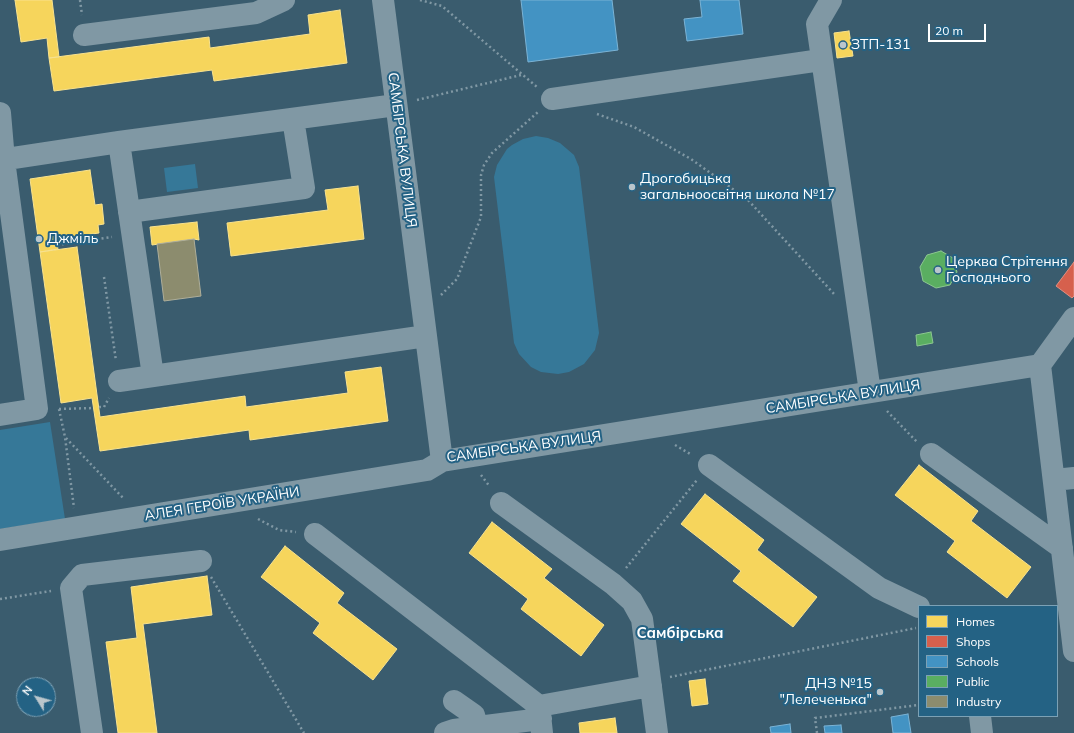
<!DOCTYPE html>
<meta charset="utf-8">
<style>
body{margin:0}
#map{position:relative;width:1074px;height:733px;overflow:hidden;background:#3a5c6e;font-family:Mulish,sans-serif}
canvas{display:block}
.legend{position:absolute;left:918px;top:605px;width:140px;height:112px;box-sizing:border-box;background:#246284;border:1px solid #7ca1b5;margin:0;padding:5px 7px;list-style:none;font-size:12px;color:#fff}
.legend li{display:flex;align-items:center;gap:8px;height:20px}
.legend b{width:20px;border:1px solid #7ca1b5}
.north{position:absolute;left:16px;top:677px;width:40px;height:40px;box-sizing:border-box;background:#246284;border:1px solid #7ca1b5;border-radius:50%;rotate:307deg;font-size:11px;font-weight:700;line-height:16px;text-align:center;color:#fff}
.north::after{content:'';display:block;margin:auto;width:14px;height:18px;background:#bac6cc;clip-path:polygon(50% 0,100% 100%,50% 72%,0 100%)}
.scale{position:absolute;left:928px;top:24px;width:58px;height:18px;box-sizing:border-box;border:2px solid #fff;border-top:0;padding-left:5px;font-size:12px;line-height:14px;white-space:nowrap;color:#fff;-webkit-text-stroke:3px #246284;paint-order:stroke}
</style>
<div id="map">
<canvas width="1074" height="733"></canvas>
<ul class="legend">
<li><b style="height:11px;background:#f6d55c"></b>Homes</li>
<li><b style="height:11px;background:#d6604d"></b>Shops</li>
<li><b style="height:11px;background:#4393c3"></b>Schools</li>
<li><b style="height:11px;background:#5aae61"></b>Public</li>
<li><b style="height:11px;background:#8c8c6e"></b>Industry</li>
</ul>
<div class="north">N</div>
<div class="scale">20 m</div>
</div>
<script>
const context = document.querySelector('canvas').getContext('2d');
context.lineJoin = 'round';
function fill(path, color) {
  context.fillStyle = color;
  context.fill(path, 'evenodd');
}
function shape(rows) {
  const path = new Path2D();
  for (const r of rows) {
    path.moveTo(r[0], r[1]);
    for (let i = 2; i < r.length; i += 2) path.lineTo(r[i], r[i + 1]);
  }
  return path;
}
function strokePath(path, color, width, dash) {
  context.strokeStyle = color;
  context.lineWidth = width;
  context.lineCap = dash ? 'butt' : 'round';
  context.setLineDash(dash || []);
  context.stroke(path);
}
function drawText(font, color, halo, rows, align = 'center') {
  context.font = font + ' Mulish,sans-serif';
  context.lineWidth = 4;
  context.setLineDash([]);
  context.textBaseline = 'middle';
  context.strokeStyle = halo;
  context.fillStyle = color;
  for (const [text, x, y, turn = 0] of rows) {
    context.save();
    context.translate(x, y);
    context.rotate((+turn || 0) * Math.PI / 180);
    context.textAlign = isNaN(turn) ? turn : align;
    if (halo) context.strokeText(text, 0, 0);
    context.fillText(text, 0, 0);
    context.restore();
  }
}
const green = shape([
 [536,136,548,138,560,143,574,155,579,167,599,333,595,350,584,364,569,372,558,374,541,372,531,367,519,354,514,343,494,177,497,165,507,149,512,145,523,139],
 [195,164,198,188,167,192,164,168],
 [50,422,65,519,0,529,0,430]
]);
const homes = shape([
 [15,0,52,0,59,57,49,58,47,38,21,42,15,0],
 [340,10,347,63,214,81,212,70,54,91,49,58,209,37,210,48,310,34,308,15,340,10],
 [849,31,853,56,837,58,834,33,849,31],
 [90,170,95,205,102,204,104,224,98,225,99,233,56,239,58,249,40,252,30,179,90,170],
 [358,186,364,239,231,256,227,223,328,210,325,190,358,186],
 [197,222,199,240,194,239,152,245,150,227,197,222],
 [77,247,100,417,245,396,246,407,348,393,345,372,381,367,388,421,250,440,249,430,100,451,92,398,61,403,40,252,77,247],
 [919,465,978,511,971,521,1031,567,1007,598,947,552,955,541,895,495,919,465],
 [705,494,764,540,757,550,817,597,793,627,733,581,741,571,681,524,705,494],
 [492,522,552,569,544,578,604,625,581,656,521,609,528,599,469,553,492,522],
 [285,546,344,593,337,603,397,649,373,680,313,633,320,623,261,577,285,546],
 [207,576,212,615,143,624,157,733,118,733,106,642,137,638,131,587,207,576],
 [705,679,708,704,692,706,689,681,705,679],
 [615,718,617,733,580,733,579,723,615,718]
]);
const shops = shape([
 [1074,262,1074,296,1072,298,1056,286,1074,262]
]);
const schools = shape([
 [521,0,612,0,618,50,528,62,521,0],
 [700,0,739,0,743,34,687,41,684,19,702,17,700,0],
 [908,714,911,733,893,733,891,717,908,714],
 [790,724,791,733,771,733,770,727,790,724],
 [841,725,842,733,825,733,824,726,841,725]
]);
const public = shape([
 [941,251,953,258,957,272,950,285,936,288,923,281,920,267,927,255,941,251],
 [931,332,933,343,917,346,916,335,931,332]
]);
const industry = shape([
 [194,239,201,296,164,301,157,244,194,239]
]);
const path = shape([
 [80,0,82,15],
 [420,0,442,6,537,87],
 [417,100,521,75],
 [597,114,634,127,691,159,748,200,835,295],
 [57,245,112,237],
 [104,277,116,361],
 [441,295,457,279,481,217,481,175,484,165,492,153,538,112],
 [99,407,104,407,109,398],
 [59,409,65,437,74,508],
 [59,409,94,408],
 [887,411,917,442],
 [66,438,124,499],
 [675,445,692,455],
 [481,475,490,487],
 [258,519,279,530,296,532],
 [626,568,697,480],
 [211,577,304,733],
 [0,599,51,591],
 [670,677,916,628],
 [817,733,815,718,919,705]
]);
const minor = shape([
 [383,0,442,461],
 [831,0,817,24,870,392],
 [84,35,256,13,284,0],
 [552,99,821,60],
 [0,113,4,160,37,409,0,415],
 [119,142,153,376],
 [0,160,119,142,396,105],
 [129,212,304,188,293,119],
 [1074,318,1040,365,1074,651],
 [119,381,426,336],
 [931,454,1062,548],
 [709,465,879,588,919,607],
 [1054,480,1074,478],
 [501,503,613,584,632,601,642,619,657,733],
 [315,534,539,706,542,733],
 [0,540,427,470,442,461,1040,365],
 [454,701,474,715,477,727],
 [539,706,651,686],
 [980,716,982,733],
 [92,733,71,588,82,575,201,561],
 [445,733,454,730,541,719]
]);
const markers = [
 [843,45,4,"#bac6cc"],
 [632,187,4,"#bac6cc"],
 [39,239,4,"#bac6cc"],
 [938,270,4,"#bac6cc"],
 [880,692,4,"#bac6cc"]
];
const poiNames = [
 ["ЗТП-131",851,45],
 ["Дрогобицька",640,179],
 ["загальноосвітня школа №17",640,195],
 ["Джміль",47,239],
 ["Церква Стрітення",946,262],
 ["Господнього",946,278],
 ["ДНЗ №15",872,684,"right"],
 ["\"Лелеченька\"",872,700,"right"]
];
const streetNames = [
 ["САМБІРСЬКА ВУЛИЦЯ",402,150,83],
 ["САМБІРСЬКА ВУЛИЦЯ",843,397,-9],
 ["САМБІРСЬКА ВУЛИЦЯ",524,447,-8],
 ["АЛЕЯ ГЕРОЇВ УКРАЇНИ",222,504,-9]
];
const neighbourhoodNames = [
 ["Самбірська",680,633]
];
fill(green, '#367898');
fill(homes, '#f6d55c');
strokePath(homes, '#f9e28d', 1);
fill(shops, '#d6604d');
strokePath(shops, '#e29082', 1);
fill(schools, '#4393c3');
strokePath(schools, '#7bb3d5', 1);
fill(public, '#5aae61');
strokePath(public, '#8cc690', 1);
fill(industry, '#8c8c6e');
strokePath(industry, '#aeae9a', 1);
strokePath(path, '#8098a4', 2.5, [2, 3]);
strokePath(minor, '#8098a4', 22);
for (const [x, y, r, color] of markers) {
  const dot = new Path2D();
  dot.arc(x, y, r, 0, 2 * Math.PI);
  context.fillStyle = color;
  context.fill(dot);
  strokePath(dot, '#246284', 1.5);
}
drawText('14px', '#fff', '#246284', poiNames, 'left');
drawText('14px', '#fff', '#246284', streetNames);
drawText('bold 15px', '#fff', '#246284', neighbourhoodNames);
</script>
